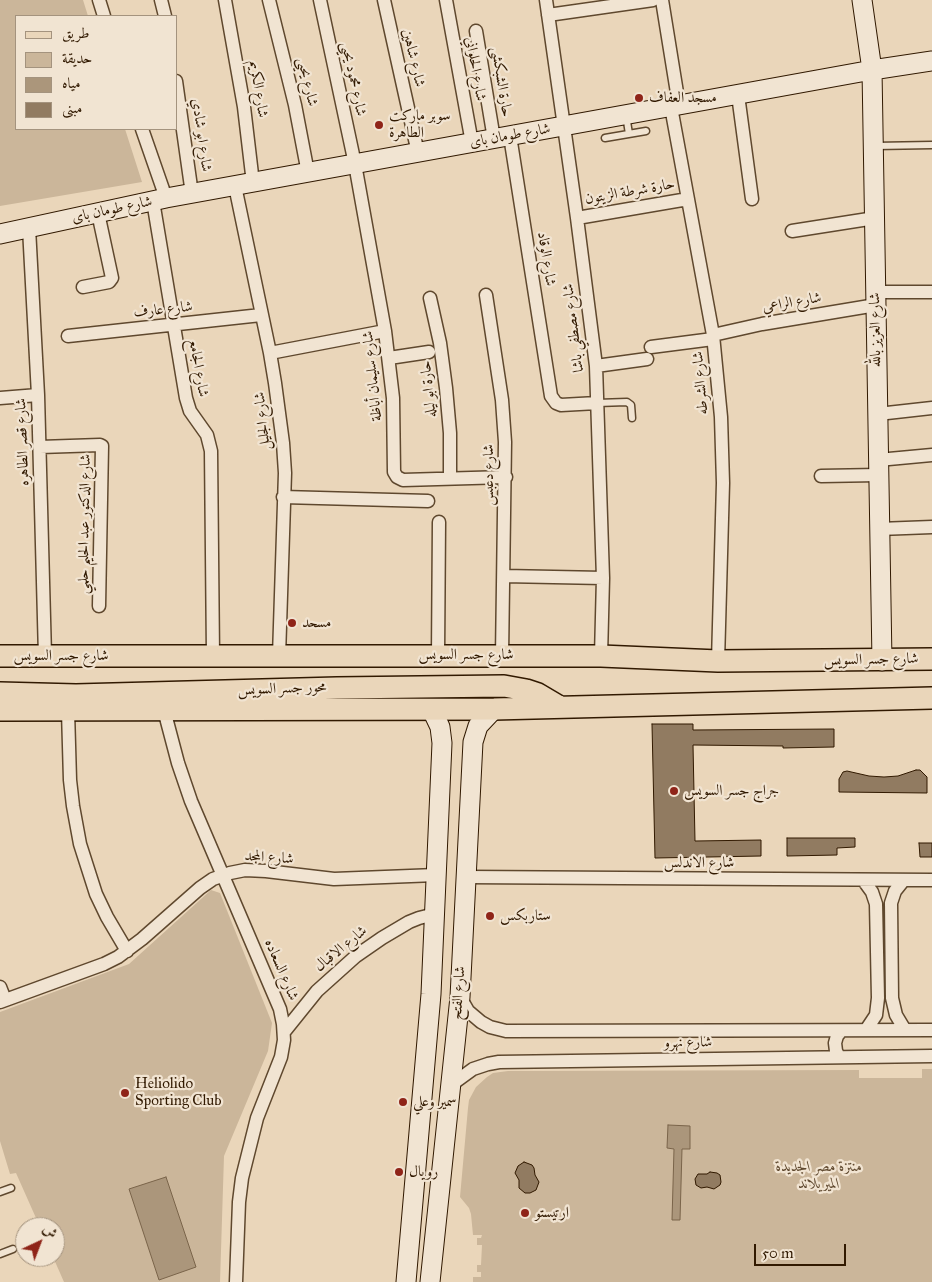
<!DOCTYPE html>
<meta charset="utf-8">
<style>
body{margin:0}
#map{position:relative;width:932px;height:1282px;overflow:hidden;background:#ead6ba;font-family:"IM FELL Great Primer",Amiri,serif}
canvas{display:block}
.legend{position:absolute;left:15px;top:15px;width:162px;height:115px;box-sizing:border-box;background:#f1e4d2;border:1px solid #a4937e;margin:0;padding:6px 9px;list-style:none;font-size:15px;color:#311900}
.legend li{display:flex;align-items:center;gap:10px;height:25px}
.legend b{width:25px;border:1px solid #a4937e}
.north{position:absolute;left:15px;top:1217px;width:50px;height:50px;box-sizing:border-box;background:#f1e4d2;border:1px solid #a4937e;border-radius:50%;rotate:43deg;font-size:14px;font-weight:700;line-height:20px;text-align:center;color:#311900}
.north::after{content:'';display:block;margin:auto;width:18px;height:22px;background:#8f2418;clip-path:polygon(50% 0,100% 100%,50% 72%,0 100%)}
.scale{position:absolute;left:754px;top:1244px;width:92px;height:22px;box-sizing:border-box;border:2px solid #311900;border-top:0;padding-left:6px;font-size:15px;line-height:18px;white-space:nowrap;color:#311900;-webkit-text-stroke:4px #f1e4d2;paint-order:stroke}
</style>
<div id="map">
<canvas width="932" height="1282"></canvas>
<ul class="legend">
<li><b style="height:6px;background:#ead6ba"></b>طريق</li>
<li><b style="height:14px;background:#cbb69a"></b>حديقة</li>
<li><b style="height:14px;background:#ab967b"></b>مياه</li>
<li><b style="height:14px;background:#917b61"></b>مبنى</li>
</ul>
<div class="north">ش</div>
<div class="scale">50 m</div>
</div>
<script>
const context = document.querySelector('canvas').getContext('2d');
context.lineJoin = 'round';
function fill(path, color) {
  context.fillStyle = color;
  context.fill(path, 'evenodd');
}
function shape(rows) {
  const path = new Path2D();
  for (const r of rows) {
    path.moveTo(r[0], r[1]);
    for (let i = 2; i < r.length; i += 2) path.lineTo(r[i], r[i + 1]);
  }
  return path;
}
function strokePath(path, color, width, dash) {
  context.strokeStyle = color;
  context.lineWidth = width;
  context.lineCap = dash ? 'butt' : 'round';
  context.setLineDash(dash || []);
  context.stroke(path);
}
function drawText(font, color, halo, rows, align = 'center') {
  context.font = font + ' "IM FELL Great Primer",Amiri,serif';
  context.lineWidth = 4.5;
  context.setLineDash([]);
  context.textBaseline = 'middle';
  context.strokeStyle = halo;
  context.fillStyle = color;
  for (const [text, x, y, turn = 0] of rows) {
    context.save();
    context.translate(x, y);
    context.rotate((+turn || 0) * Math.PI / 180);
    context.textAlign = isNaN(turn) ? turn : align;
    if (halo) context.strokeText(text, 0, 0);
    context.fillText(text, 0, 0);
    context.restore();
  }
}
const green = shape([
 [0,0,83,0,88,16,16,16,16,129,125,129,142,182,0,206],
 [211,890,220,893,272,1023,268,1051,224,1156,220,1282,64,1282,53,1257,55,1257,55,1227,40,1227,16,1173,10,1174,0,1141,0,1012,129,964],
 [922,1069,932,1069,932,1282,473,1282,473,1277,481,1277,481,1272,477,1272,477,1265,481,1265,482,1245,477,1245,477,1238,481,1238,482,1235,473,1235,471,1214,469,1208,460,1197,468,1108,469,1100,476,1087,487,1077,493,1073,508,1071,859,1070,859,1078,922,1078]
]);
const water = shape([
 [668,1125,690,1126,690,1149,682,1149,680,1220,672,1220,674,1149,667,1148,668,1125],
 [166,1177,196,1267,159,1280,129,1189,166,1177]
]);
const building = shape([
 [652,724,693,724,693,730,834,729,834,747,783,748,783,746,693,745,695,841,761,840,761,856,655,858,652,724],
 [916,770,920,770,927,777,927,793,839,792,839,779,843,772,847,771,869,776,884,777,898,776,916,770],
 [787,838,855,838,855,847,837,848,837,855,787,856,787,838],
 [919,843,932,843,932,857,920,857,919,843],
 [524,1162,532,1165,534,1168,535,1175,539,1182,536,1190,530,1193,525,1193,519,1188,519,1180,515,1173,518,1166,524,1162],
 [710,1172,717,1173,720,1175,721,1182,720,1185,714,1189,707,1187,701,1188,696,1185,695,1179,698,1174,707,1174,710,1172]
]);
const lane = shape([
 [626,115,629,134],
 [605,138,646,131],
 [875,146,932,145],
 [597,403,627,402,631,405,632,418],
 [0,1192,11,1188],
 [0,1254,13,1249]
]);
const street = shape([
 [99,0,104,16],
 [161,0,165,16],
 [225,0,244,107,253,183],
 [269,0,295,105,308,173],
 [320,0,355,164,385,331,393,398,394,472,397,477,403,480,506,477],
 [384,0,418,153],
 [446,0,472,143],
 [546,0,577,218,596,366,603,578,601,656],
 [662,0,679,105],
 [548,15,653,0],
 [476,31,494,139],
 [176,81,192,194],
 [738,95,752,199],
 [671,107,713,335,721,417,723,483,718,661],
 [142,129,166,198],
 [510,136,551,396,556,403,561,405,597,403],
 [235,186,270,353,275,383,283,443,285,473,279,656],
 [153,201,186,398,190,411,207,435,211,451,213,656],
 [577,218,688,199],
 [29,228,38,395,45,656],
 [792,231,875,218],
 [83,287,109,282,112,278,98,213],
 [876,292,932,292],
 [486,295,502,400,505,442,502,656],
 [430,298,440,343,446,388,450,433,450,478],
 [713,335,762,324,876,305],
 [68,336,261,315],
 [651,347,713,339],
 [270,353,385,331],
 [389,358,429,352],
 [596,366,647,359],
 [0,398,38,395],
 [878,414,932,408],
 [40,447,100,445,102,446,99,606],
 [878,460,932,455],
 [821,476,878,475],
 [283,497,428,501],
 [879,529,932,527],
 [504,576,603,578],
 [438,655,439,522],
 [164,710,178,763,191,801,280,1009,283,1024,284,1040,281,1057,257,1118,242,1178,239,1202,236,1282],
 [68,711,70,780,73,806,80,844,96,894,107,917,127,951],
 [467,877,932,880],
 [864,881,872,892,876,904,878,998,876,1015,866,1030],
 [903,881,895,891,891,903,892,998,896,1015,905,1030],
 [0,987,5,1000],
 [460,997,468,1011,481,1022,490,1027,506,1031,932,1030],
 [0,1002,104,964,118,957,142,939,200,888,213,879,230,873,245,870,266,871,334,879,436,875],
 [284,1032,317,991,356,956,382,938,409,922,419,918,435,914],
 [839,1057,836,1051,835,1043,837,1036,841,1031],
 [451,1085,473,1069,488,1064,499,1062,932,1056]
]);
const secondary = shape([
 [862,0,872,70,882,661],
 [0,234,166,198,872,70,932,61],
 [406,1282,431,994,442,743,440,727,432,710],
 [430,1282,460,997,473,742,478,726,494,709]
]);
const primary = shape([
 [0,656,601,656,718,661,932,659],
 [0,693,76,695,337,688,504,686,526,690,538,694,560,707],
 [0,710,494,709,932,698]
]);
const markers = [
 [639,98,5,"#8f2418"],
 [379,125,5,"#8f2418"],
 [292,623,5,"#8f2418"],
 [674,791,5,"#8f2418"],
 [490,916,5,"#8f2418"],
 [125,1093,5,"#8f2418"],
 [403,1102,5,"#8f2418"],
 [399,1172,5,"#8f2418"],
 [525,1213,5,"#8f2418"]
];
const streetNames = [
 ["شارع شاهين",413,58,77],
 ["شارع الحلواني",475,69,80],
 ["شارع محمود يحيى",353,79,78],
 ["شارع يحيى",307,82,77],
 ["حارة الشبكشى",501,82,81],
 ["شارع الكريم",258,89,81],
 ["شارع ابو شادي",201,135,82],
 ["شارع طومان باى",510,136,-10],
 ["حارة شرطة الزيتون",630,192,-10],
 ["شارع طومان باى",112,210,-12],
 ["شارع الوقاد",546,259,81],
 ["شارع الراعي",792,303,-10],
 ["شارع عارف",163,310,-6],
 ["شارع مصطفي باشا",574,328,-97],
 ["شارع العزيز بالله",876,330,-91],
 ["شارع الجامع",198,368,80],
 ["شارع سليمان أباظة",373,376,-96],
 ["شارع الشرطه",701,383,-95],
 ["حارة ابو ليله",429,389,-96],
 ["شارع الجليل",263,421,-96],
 ["شارع قصر الطاهره",23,442,-92],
 ["شارع دعبس",489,475,-90],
 ["شارع الدكتور عبد الحليم حلمي",85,524,-89],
 ["شارع جسر السويس",466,655],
 ["شارع جسر السويس",61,656],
 ["شارع جسر السويس",871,660,-1],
 ["محور جسر السويس",282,689,-2],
 ["شارع المجد",269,858,4],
 ["شارع الاندلس",699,863],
 ["شارع الاقبال",341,949,-39],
 ["شارع السعاده",281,970,67],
 ["شارع الفتح",459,993,-86],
 ["شارع نهرو",688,1043,-1]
];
const poiNames = [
 ["مسجد العفاف",649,98],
 ["سوبر ماركت",389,116],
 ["الطاهرة",389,133],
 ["مسحد",302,623],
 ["جراج جسر السويس",684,791],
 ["ستاربكس",500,916],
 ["Heliolido",135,1084],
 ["Sporting Club",135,1101],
 ["سمير وعلي",413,1102],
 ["رويال",409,1172],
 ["ارتيستو",535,1213]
];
const parkNames = [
 ["منتزة مصر الجديدة",819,1167],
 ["الميريلاند",819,1184]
];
fill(green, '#cbb69a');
fill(water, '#ab967b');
strokePath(water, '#7a644a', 1);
fill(building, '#917b61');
strokePath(building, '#311900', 1);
strokePath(lane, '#5f482e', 9);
strokePath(street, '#5f482e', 15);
strokePath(secondary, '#311900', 21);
strokePath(primary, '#311900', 24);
strokePath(lane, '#f1e4d2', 6);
strokePath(street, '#f1e4d2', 12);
strokePath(secondary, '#f1e4d2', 19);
strokePath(primary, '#ead6ba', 21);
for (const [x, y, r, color] of markers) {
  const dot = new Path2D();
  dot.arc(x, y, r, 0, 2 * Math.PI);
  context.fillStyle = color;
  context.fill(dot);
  strokePath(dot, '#f1e4d2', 2);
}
drawText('15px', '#311900', '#f1e4d2', streetNames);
drawText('15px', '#311900', '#f1e4d2', poiNames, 'left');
drawText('italic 15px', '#5f482e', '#f1e4d2', parkNames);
</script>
